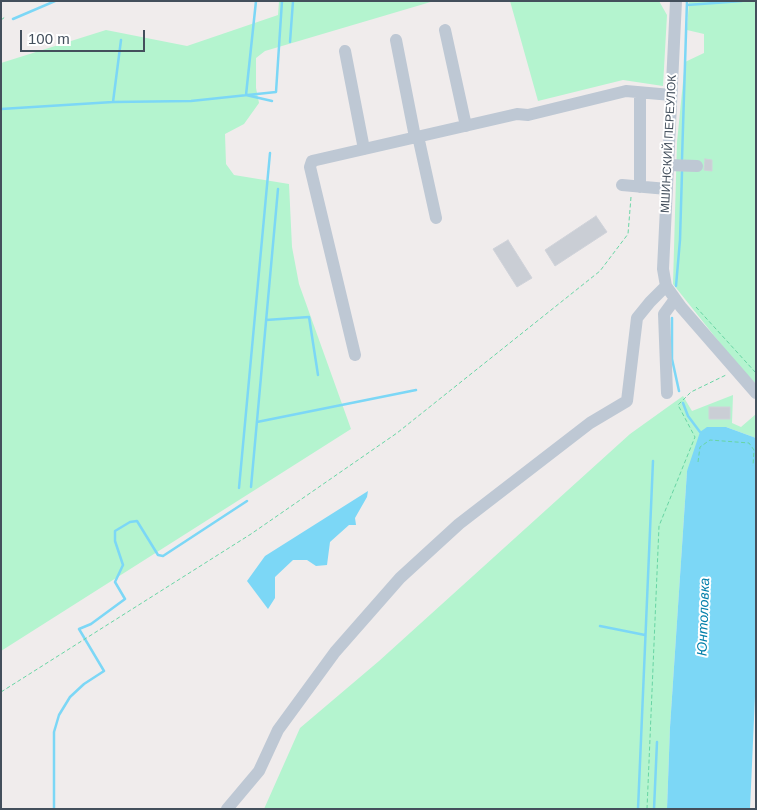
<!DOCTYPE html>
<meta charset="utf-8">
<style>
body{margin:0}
#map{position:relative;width:757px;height:810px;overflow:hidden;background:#f0ecec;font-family:Arial,sans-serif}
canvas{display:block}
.frame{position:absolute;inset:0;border:2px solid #434f5c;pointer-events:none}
.scale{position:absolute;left:20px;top:30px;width:125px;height:22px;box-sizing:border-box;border:2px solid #434f5c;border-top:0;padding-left:6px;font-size:15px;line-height:18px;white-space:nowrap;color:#434f5c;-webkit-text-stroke:4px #fff;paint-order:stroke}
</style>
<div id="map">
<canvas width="757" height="810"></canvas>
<div class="frame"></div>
<div class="scale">100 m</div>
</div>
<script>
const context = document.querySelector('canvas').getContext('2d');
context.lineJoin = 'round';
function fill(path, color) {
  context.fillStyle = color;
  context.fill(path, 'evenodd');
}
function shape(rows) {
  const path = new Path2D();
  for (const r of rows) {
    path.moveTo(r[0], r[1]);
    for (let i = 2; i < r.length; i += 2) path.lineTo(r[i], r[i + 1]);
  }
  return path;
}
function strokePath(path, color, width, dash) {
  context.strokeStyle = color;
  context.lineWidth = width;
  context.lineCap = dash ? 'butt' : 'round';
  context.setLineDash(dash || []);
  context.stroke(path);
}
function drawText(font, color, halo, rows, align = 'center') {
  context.font = font + ' Arial,sans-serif';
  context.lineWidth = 4;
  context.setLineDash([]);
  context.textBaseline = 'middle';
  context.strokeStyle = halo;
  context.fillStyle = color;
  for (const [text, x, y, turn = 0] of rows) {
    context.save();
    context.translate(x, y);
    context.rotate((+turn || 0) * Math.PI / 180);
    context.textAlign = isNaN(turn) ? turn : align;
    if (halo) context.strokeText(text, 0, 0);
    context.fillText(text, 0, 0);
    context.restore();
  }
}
const green = shape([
 [279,1,434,1,265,51,256,58,256,88,259,103,244,124,225,134,226,164,234,175,289,184,292,247,299,284,351,429,1,651,1,63,106,30,187,46,278,15],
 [510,1,659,1,667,15,663,86,623,80,538,101],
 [689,1,756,1,756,384,735,362,673,284,677,142,685,62,704,53,704,34,687,30],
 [733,395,732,423,741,427,756,414,756,438,726,427,687,471,670,727,667,809,264,809,300,728,379,661,630,434,683,396,692,411]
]);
const water = shape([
 [707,427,726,427,756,438,756,674,750,809,667,809,670,727,687,471,700,432],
 [368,491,367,497,355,518,356,525,349,525,330,542,327,565,316,566,307,560,293,560,275,577,275,598,268,609,247,581,265,556]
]);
const stream = shape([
 [256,1,246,95,272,101],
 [687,5,742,1],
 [13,19,55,1],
 [290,42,293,1],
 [113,102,121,40],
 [1,109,113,102,191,101,276,92,282,1],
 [682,159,687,1],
 [676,286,680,240,682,172],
 [672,318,672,359,679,391],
 [266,320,309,317,318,375],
 [683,403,688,416,700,432],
 [257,422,416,390],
 [251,487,278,189],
 [239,488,270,153],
 [600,626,645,635],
 [54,809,54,732,59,715,70,697,84,684,104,671,79,629,91,624,125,599,115,582,123,565,115,541,115,531,130,522,137,521,158,555,163,556,247,501],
 [638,809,653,461],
 [654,809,657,742]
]);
const building = shape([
 [705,159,712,160,712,171,704,170,705,159],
 [596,216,607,232,555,266,545,250,596,216],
 [508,240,532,278,517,287,493,249,508,240],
 [709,407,730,407,730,419,709,419,709,407]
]);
const path = shape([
 [1,20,5,17],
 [696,307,756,373],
 [698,462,700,447,710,440,749,443,754,450,753,466],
 [1,692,251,534,397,433,600,271,628,234,631,197],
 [647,809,659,526,695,437,678,405,691,392,726,375]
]);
const minor = shape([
 [676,1,663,269,666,286,681,307,756,393],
 [445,30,466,126],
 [396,40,415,137],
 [345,51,364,149],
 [418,136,436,218],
 [668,165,697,166],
 [622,185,667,189],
 [640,187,640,97],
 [355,355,310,167,312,161,517,114,528,115,626,91,671,95],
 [667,393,664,314,675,299],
 [227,809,259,771,278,730,335,652,400,578,459,524,590,423,627,401,637,318,650,302,666,286]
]);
const streetNames = [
 ["МШИНСКИЙ ПЕРЕУЛОК",669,144,-87]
];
const waterNames = [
 ["Юнтоловка",704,617,-88]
];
fill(green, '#b4f4cf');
fill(water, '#7cd7f6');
strokePath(stream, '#7cd7f6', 2.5);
fill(building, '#caced5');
strokePath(building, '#cfd2d9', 1);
strokePath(path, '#68d5a4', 1, [4, 2.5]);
strokePath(minor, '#bec8d4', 12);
drawText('12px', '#434f5c', '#fff', streetNames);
drawText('italic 14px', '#017ea9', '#fff', waterNames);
</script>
